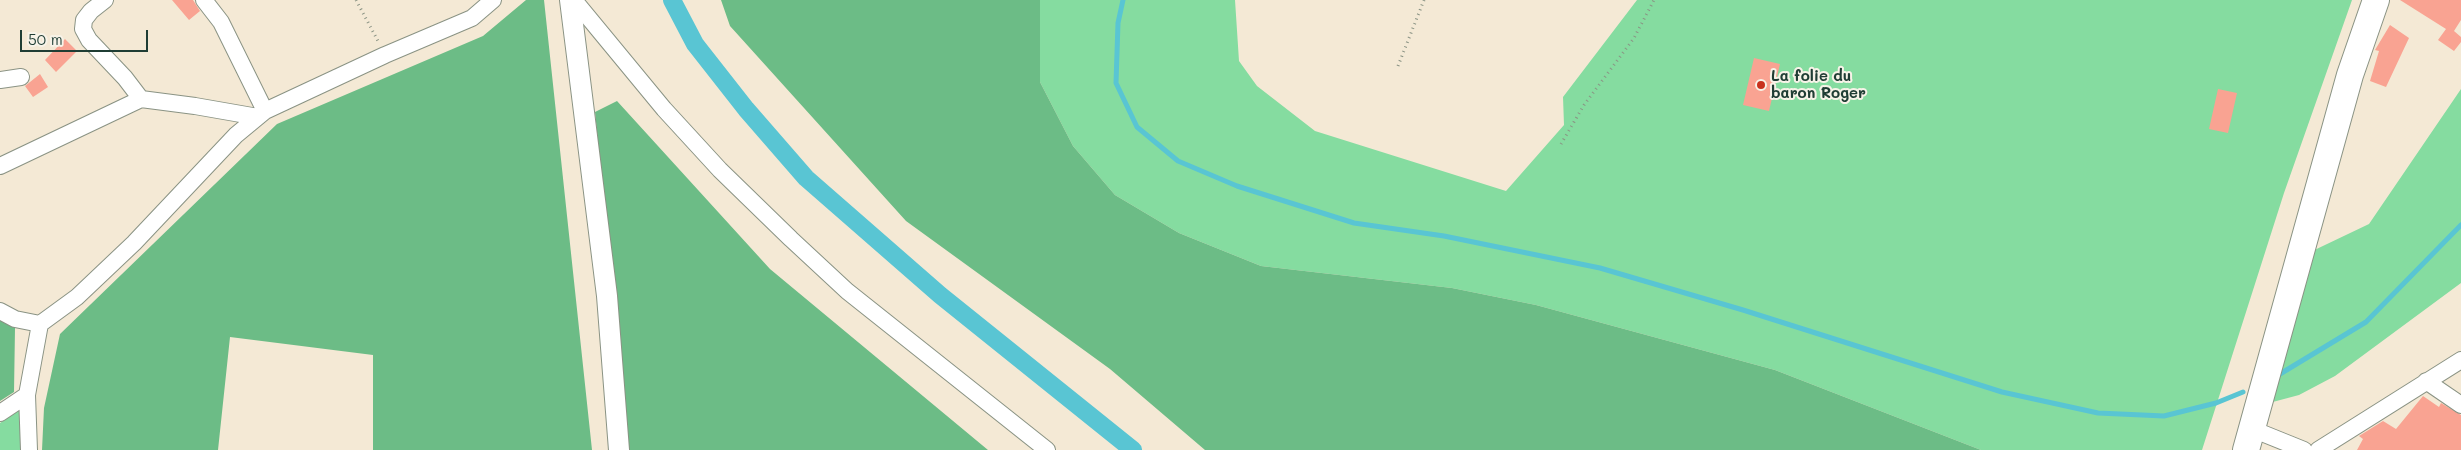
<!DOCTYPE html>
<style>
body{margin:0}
#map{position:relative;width:2461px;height:450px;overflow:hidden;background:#f4e9d5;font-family:Mali,sans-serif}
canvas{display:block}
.scale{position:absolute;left:20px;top:30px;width:128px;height:22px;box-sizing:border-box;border:2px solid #1f3d34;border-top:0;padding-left:6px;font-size:15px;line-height:18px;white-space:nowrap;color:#1f3d34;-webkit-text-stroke:4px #f7f3e8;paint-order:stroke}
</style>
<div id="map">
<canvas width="2461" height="450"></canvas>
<div class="scale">50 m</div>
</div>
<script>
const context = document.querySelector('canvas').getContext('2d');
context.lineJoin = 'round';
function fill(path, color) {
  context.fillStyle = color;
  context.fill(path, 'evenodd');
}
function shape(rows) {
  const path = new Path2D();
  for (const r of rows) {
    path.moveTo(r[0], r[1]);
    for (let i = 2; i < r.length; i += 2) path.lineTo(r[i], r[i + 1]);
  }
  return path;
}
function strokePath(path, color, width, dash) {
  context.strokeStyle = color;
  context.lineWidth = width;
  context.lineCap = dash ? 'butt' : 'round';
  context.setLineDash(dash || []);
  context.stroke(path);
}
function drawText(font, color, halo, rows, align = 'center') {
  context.font = font + ' Mali,sans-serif';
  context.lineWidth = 4;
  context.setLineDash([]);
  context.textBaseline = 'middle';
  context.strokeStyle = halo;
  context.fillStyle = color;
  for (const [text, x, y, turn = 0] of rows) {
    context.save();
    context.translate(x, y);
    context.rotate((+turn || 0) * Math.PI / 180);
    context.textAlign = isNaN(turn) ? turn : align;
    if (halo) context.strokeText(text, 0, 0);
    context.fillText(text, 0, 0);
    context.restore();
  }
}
const green = shape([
 [1040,0,1235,0,1239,61,1257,86,1315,131,1506,191,1564,125,1563,97,1637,0,2352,0,2284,193,2202,450,1981,450,1775,370,1536,305,1452,288,1261,266,1179,233,1115,195,1073,146,1040,82],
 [2461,89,2461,283,2335,376,2299,395,2269,403,2304,255,2369,224],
 [19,410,22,450,0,450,0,423]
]);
const forest = shape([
 [526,0,544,0,592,450,373,450,373,355,230,337,218,450,42,450,44,408,60,334,277,124,483,36],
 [721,0,1040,0,1040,82,1073,146,1115,195,1179,233,1261,266,1452,288,1536,305,1775,370,1981,450,1205,450,1110,369,906,221,730,26],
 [617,101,770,269,988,450,629,450,595,112],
 [0,318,15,328,14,392,0,401]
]);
const stream = shape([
 [1123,0,1118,23,1116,83,1137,127,1178,161,1237,186,1354,223,1444,236,1600,268,1743,310,2002,392,2098,413,2164,416,2216,403,2243,392],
 [2275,377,2366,322,2461,225]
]);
const canal = shape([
 [672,0,695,44,746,109,806,178,940,295,1133,450]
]);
const building = shape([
 [172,0,193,0,200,11,189,20],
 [2400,0,2461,0,2461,20,2454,31,2461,37,2461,42,2454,51,2438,40,2446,29],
 [2390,25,2409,38,2386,87,2370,81,2379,51,2375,50],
 [65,39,77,51,56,72,45,60],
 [1754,58,1780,64,1769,111,1743,105],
 [40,74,48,87,33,97,25,86],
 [2218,89,2237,93,2228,133,2209,129],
 [2423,396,2439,407,2441,403,2461,415,2461,450,2357,450,2363,439,2359,436,2383,421,2396,429]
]);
const path = shape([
 [356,0,378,41],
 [1398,66,1424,0],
 [1561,144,1584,105,1634,38,1654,0]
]);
const minor = shape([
 [105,0,91,11,84,20,83,29,89,40,125,78,141,99,195,106,258,117],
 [204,0,221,22,265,111],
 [574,0,664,109,720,170,791,239,847,291,1047,450],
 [0,80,21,77],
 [0,166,141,99],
 [0,311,15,319,40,324],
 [2426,381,2461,405],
 [0,413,27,395],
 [2252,429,2304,450],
 [29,450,27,395,40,324,77,297,134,243,236,135,265,111,385,55,472,18,493,0],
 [2318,450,2461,360]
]);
const tertiary = shape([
 [570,0,607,296,619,450]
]);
const primary = shape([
 [2246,450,2350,75,2376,0]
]);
const markers = [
 [1761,85,5,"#c8321e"]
];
const poiNames = [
 ["La folie du",1771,76],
 ["baron Roger",1771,93]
];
fill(green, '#85dca0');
fill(forest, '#6cbc86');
strokePath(stream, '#59c5d3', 5);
strokePath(canal, '#59c5d3', 18);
fill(building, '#f9a392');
strokePath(minor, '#8a9384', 18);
strokePath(tertiary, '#8a9384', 22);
strokePath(primary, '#8a9384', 28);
strokePath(path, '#8a9384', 3, [1, 4]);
strokePath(minor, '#fff', 16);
strokePath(tertiary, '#fff', 20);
strokePath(primary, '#fff', 26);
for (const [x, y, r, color] of markers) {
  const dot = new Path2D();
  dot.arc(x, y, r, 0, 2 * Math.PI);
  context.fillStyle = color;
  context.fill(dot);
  strokePath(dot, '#f7f3e8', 2);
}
drawText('bold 15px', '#1f3d34', '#f7f3e8', poiNames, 'left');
</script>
